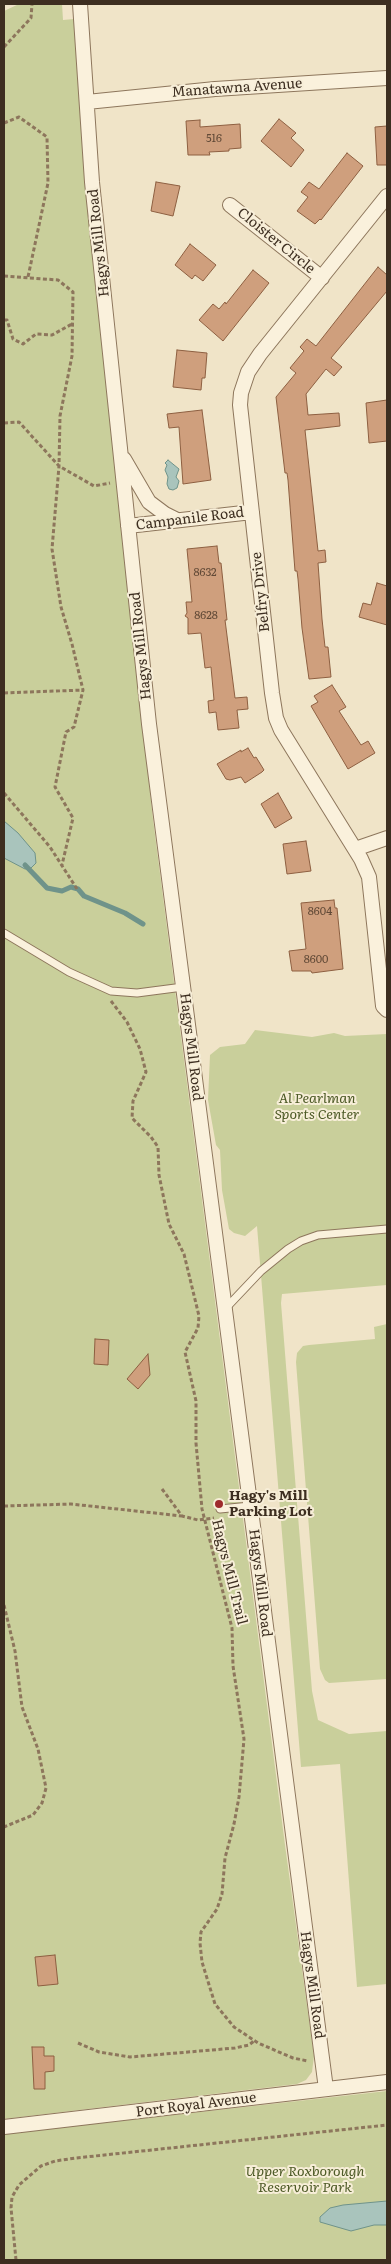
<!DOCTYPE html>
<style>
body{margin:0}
#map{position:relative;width:391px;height:2264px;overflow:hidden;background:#f0e4c8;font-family:Literata,serif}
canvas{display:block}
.frame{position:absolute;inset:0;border:5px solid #3d2e20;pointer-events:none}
</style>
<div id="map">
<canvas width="391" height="2264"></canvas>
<div class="frame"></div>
</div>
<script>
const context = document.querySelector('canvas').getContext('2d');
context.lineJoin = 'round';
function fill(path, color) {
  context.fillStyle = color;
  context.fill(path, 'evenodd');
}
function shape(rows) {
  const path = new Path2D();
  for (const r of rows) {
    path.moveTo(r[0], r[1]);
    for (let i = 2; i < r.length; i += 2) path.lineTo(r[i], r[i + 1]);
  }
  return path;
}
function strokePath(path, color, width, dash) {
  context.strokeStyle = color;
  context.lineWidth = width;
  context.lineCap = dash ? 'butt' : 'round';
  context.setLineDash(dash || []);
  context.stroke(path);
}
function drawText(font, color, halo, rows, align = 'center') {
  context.font = font + ' Literata,serif';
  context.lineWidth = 4;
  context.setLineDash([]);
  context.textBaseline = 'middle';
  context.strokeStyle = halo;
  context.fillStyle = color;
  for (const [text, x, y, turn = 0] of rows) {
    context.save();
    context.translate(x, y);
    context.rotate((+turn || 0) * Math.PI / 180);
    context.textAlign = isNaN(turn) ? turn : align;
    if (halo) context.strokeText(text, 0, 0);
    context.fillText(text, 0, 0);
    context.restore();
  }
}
const green = shape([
 [19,4,62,4,63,20,74,19,84,169,153,819,285,1845,314,2056,312,2072,306,2080,297,2084,4,2119,4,11],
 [255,1030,312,1037,334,1033,345,1036,387,1034,387,1285,282,1294,281,1303,312,1691,318,1720,349,1734,387,1731,387,1984,357,1987,340,1764,301,1767,257,1226,245,1236,234,1233,229,1229,222,1190,220,1150,216,1145,208,1100,210,1055,220,1047,245,1044],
 [387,1324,387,1679,329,1683,325,1680,320,1669,296,1362,297,1353,303,1346,309,1345,375,1339,374,1327],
 [387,2091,387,2260,4,2260,4,2134]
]);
const water = shape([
 [168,460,179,469,176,477,179,481,177,488,173,490,169,489,167,484,168,477,165,470,167,465,165,463,168,460],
 [4,821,18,833,35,853,36,863,31,868,25,869,4,858,4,821],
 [387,2201,387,2225,374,2225,351,2231,320,2222,320,2217,330,2208,343,2205,387,2201]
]);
const stream = shape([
 [25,865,47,888,62,891,71,887,78,889,84,896,125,913,143,924]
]);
const building = shape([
 [279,119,296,133,291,138,304,150,291,167,261,141,279,119],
 [200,120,200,127,240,124,241,148,229,149,229,151,209,152,210,155,188,155,186,121,200,120],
 [387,126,387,165,377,165,375,127,387,126],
 [347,153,363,166,321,220,320,219,315,224,297,211,308,197,301,192,309,182,319,189,347,153],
 [156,182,180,186,173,216,151,211,156,182],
 [190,244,216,265,203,281,195,275,192,279,175,265,190,244],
 [378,267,387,275,387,291,331,358,342,367,334,376,326,369,306,394,308,415,339,413,340,426,305,430,318,551,325,550,326,562,318,563,322,619,325,647,328,647,331,677,309,679,302,628,298,579,297,571,295,571,288,480,287,473,285,473,276,397,296,373,290,368,304,351,300,347,307,339,316,346,378,267],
 [253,270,269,283,223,341,199,320,213,304,219,309,225,302,226,304,253,270],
 [177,350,207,353,205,378,202,378,201,390,173,387,177,350],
 [387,400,387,441,369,443,366,403,387,400],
 [202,410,211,480,183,484,179,427,169,428,167,414,202,410],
 [217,546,219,563,221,563,227,620,225,620,235,698,247,697,248,709,237,710,239,728,218,730,216,712,209,713,208,701,214,700,211,667,205,668,201,633,188,634,188,618,185,616,187,613,186,602,192,602,187,549,217,546],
 [377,583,387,586,387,625,359,617,363,603,371,605,377,583],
 [332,685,346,707,339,711,352,731,361,745,368,741,375,753,348,769,311,706,318,702,314,696,332,685],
 [248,748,254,758,256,757,264,770,262,772,245,783,241,777,230,780,226,779,217,764,241,750,241,752,248,748],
 [278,793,292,818,275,828,261,804,278,793],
 [306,841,311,871,287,874,283,844,306,841],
 [334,900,335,908,337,908,343,969,312,973,311,971,292,971,289,951,306,949,301,903,334,900],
 [95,1339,109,1340,108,1365,94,1364,95,1339],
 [148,1354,150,1375,138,1389,127,1379,148,1354],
 [55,1955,58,1984,38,1986,35,1957,55,1955],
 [32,2047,44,2047,44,2056,54,2056,54,2071,45,2072,45,2089,34,2089,32,2047]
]);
const path = shape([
 [4,47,31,18,32,4],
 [4,123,19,117,47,137,48,183,28,277],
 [4,276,58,280,73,292,72,356,60,416,59,466,52,549,61,607,72,644,83,690,74,727,66,732,55,787,73,818,62,865],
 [4,320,7,320,13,339,23,344,36,334,52,335,72,324],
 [4,423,19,422,59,466,94,486,110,483],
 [4,693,83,690],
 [4,793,50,847,77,889],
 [111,1001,127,1022,140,1049,146,1072,133,1101,132,1118,151,1137,158,1147,159,1175,169,1224,184,1254,199,1316,198,1328,185,1352,196,1401,196,1443,202,1509,232,1628,233,1666,244,1739,239,1797,234,1824,225,1858,222,1894,217,1909,201,1932,200,1943,202,1962,215,2004,234,2027,258,2043,293,2058,308,2061],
 [162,1489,182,1516,198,1520,214,1518],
 [4,1506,71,1504,182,1516],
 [4,1605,15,1651,22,1707,38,1749,46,1788,42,1803,33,1815,4,1827],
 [78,2043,99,2052,130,2057,235,2048,249,2045,254,2041],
 [16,2260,11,2208,12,2197,19,2185,41,2166,55,2161,76,2158,387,2125]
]);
const lane = shape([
 [4,933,69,972,111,991,137,993,183,987],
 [225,1309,261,1271,288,1249,301,1241,318,1235,387,1229],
 [220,1509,250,1506]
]);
const street = shape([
 [80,4,92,182,149,724,326,2089],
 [87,102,215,89,387,78],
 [387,196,260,354,248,372,241,393,240,405,272,693,276,718,281,730,361,859,369,877,383,1006,387,1010],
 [230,205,322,278],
 [124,459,149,502,165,514,177,520],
 [128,526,252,512],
 [355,849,387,838],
 [4,2127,387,2082]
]);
const markers = [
 [219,1504,5,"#9e2a2b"]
];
const numberNames = [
 ["516",214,139],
 ["8632",205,573],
 ["8628",206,616],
 ["8604",320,912],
 ["8600",316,960]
];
const streetNames = [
 ["Manatawna Avenue",237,88,-4],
 ["Cloister Circle",276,241,39],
 ["Hagys Mill Road",99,243,-96],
 ["Campanile Road",190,519,-7],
 ["Belfry Drive",261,592,-96],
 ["Hagys Mill Road",141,646,-96],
 ["Hagys Mill Road",191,1047,83],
 ["Hagys Mill Trail",229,1572,76],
 ["Hagys Mill Road",260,1583,83],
 ["Hagys Mill Road",312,1985,82],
 ["Port Royal Avenue",196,2105,-7]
];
const parkNames = [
 ["Al Pearlman",317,1099],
 ["Sports Center",317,1115],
 ["Upper Roxborough",305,2172],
 ["Reservoir Park",305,2188]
];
const poiNames = [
 ["Hagy's Mill",229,1496],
 ["Parking Lot",229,1512]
];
fill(green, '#c9cf9b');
fill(water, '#a9c4bc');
strokePath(water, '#6f938a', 1);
strokePath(stream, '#6f938a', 5);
fill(building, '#cf9f7d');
strokePath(building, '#8d5f41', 1);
strokePath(lane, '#8d765c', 9);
strokePath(street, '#8d765c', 16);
strokePath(path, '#8d765c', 3, [4, 2.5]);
strokePath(lane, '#faf1dc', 7);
strokePath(street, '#faf1dc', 14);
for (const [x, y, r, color] of markers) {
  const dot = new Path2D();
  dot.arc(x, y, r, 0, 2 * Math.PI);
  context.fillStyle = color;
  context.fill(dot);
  strokePath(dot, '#f7eed8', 2);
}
drawText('11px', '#624a37', null, numberNames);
drawText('14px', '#3d2e20', '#f7eed8', streetNames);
drawText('italic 14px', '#4d5a26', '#f7eed8', parkNames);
drawText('bold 14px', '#3d2e20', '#f7eed8', poiNames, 'left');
</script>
